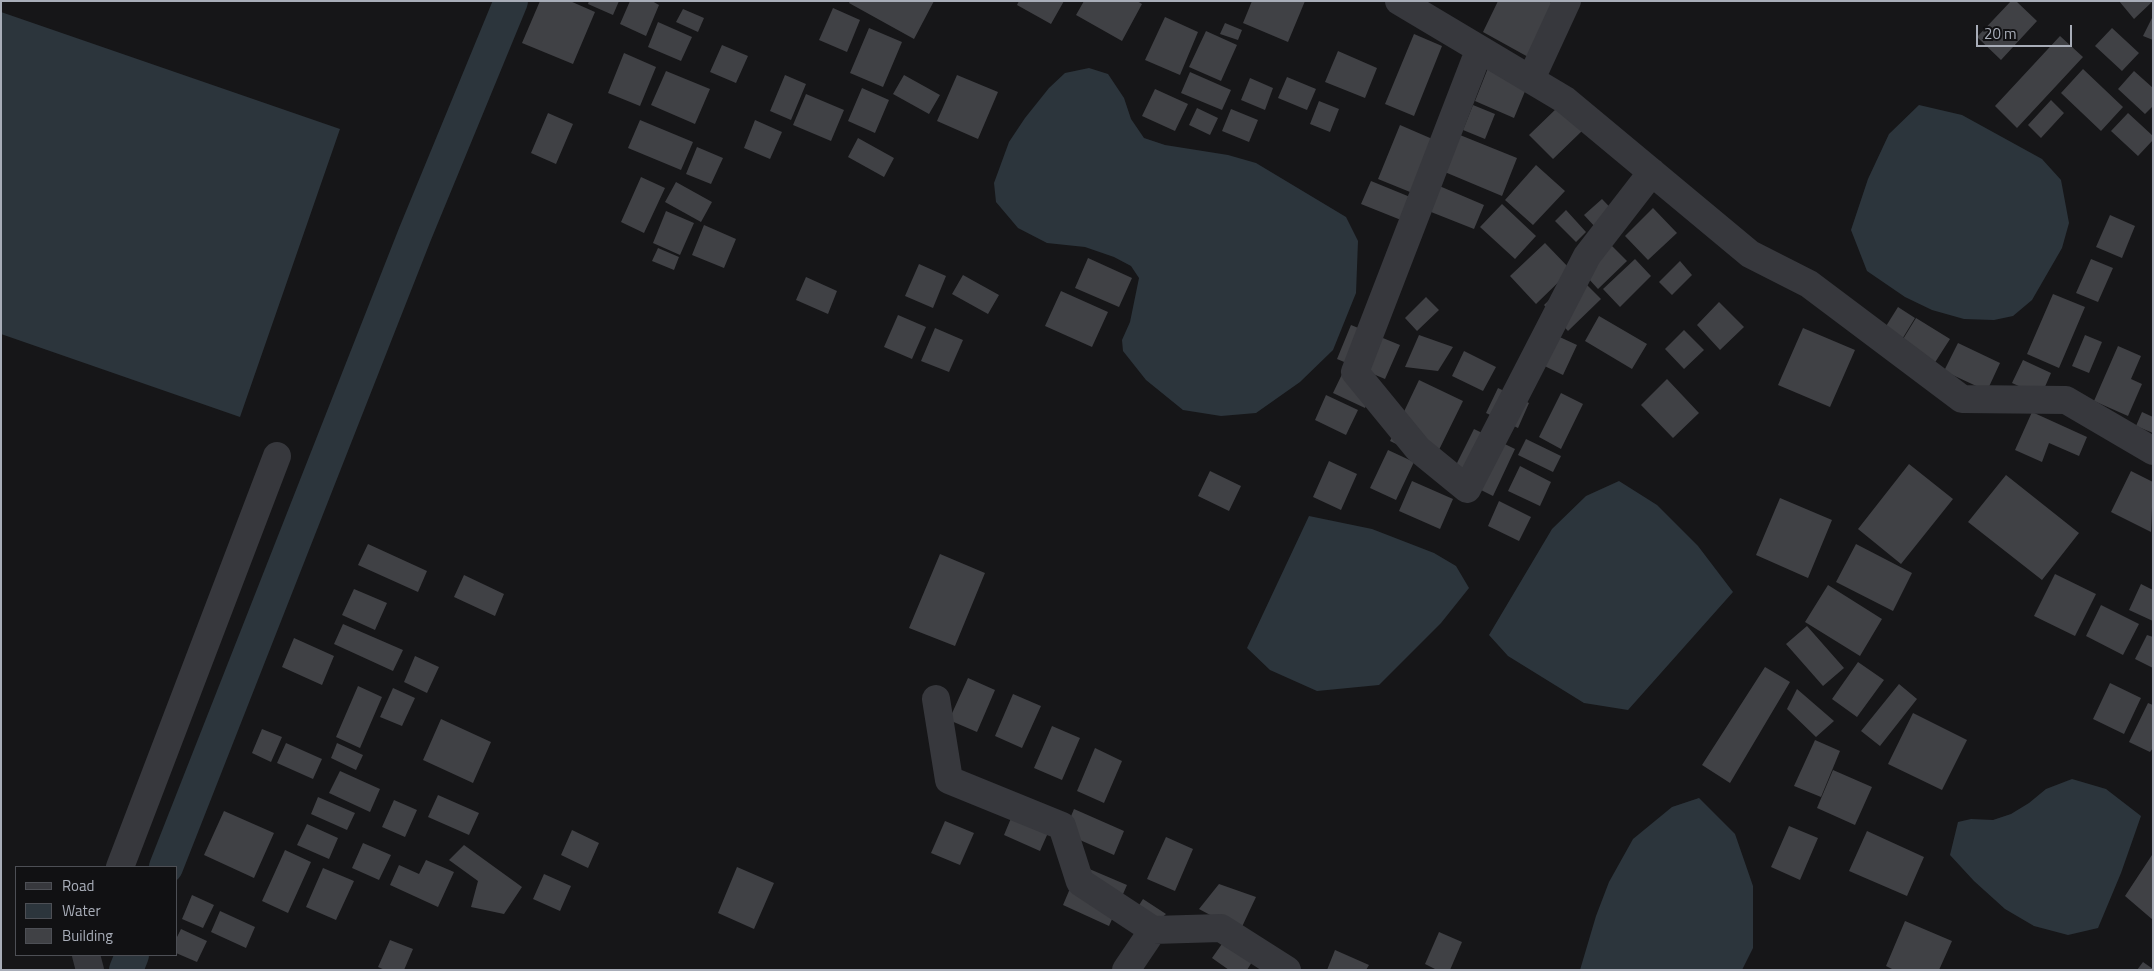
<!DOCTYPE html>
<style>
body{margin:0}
#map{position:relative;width:2154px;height:971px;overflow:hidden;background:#161618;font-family:"Titillium Web",sans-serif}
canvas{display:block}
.frame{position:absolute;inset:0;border:2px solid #a8adb8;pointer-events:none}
.legend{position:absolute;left:15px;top:866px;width:162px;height:90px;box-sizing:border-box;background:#111113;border:1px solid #4d4f55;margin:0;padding:6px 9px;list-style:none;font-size:15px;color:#a8adb8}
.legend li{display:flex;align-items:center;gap:10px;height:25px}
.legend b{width:25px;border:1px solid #4d4f55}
.scale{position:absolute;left:1976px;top:25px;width:96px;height:22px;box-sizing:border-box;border:2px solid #a8adb8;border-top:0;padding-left:6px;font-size:15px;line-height:18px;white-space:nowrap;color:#a8adb8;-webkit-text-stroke:4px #111113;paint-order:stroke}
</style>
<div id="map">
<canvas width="2154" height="971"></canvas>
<div class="frame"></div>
<ul class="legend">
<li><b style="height:6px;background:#37383d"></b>Road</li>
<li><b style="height:14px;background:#2c353c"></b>Water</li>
<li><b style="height:14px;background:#404145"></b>Building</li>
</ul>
<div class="scale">20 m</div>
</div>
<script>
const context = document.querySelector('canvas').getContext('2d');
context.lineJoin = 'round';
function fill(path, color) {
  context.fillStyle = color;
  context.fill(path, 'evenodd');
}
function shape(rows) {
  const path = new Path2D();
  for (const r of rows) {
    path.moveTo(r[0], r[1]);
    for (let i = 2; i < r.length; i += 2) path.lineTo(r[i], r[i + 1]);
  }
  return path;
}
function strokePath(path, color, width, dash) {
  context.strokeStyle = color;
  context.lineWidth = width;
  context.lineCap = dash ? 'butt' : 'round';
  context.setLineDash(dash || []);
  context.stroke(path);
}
const water = shape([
 [1,12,340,129,240,417,1,334],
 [1089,68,1108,74,1124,98,1131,119,1144,138,1165,145,1228,155,1256,163,1346,217,1358,241,1356,293,1333,350,1300,382,1256,413,1221,416,1183,410,1146,380,1123,351,1122,340,1130,322,1139,278,1131,266,1114,257,1085,247,1047,243,1018,228,996,202,994,183,1009,142,1025,118,1049,88,1065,73],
 [1919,105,1962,115,2042,159,2061,180,2069,223,2062,248,2032,300,2013,316,1994,320,1964,319,1932,310,1905,297,1867,271,1851,230,1868,179,1889,134],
 [1619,481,1657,505,1698,546,1733,592,1628,710,1584,703,1508,656,1489,635,1552,529,1586,496],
 [1309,516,1372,529,1434,553,1456,566,1469,588,1441,623,1379,685,1317,691,1270,670,1247,648],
 [2072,779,2106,789,2141,816,2121,873,2098,928,2068,935,2034,926,2005,909,1974,881,1950,855,1958,822,1971,819,1993,820,2011,814,2029,803,2046,789],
 [1699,798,1735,834,1753,886,1753,948,1742,970,1580,970,1596,916,1609,882,1633,839,1672,807]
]);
const canal = shape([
 [166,867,415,234,511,1],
 [126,970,132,955]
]);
const building = shape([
 [540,1,570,1,595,12,573,64,522,43],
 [589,1,619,1,613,15,588,4],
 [630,1,652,1,659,5,646,36,620,24],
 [850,1,934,1,914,39,849,3],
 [1019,1,1064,1,1051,24,1017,5],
 [1084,1,1137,1,1142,4,1122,41,1076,15],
 [1252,1,1305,1,1288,42,1243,23],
 [1498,1,1548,1,1556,5,1530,58,1483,32],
 [2011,1,2016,1,2037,21,2001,60,1977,37],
 [2119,1,2153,1,2134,19],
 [833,8,860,20,847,52,819,40],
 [683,9,704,18,698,32,676,22],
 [2153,16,2153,40,2143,36],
 [1165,17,1198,32,1180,75,1145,60],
 [658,22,692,37,681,61,648,47],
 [1225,23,1242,30,1238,40,1220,34],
 [869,28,902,42,883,87,850,73],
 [2112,28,2139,53,2122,71,2095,46],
 [1206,31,1237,45,1221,81,1189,67],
 [1414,34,1442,46,1414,116,1385,104],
 [2060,36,2083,57,2017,128,1995,106],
 [722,45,748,56,736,83,710,72],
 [1338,51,1377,68,1365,98,1325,82],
 [624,53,656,67,640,106,608,93],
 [1488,68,1528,84,1514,118,1475,101],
 [2083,69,2123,107,2101,131,2061,93],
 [666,71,710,89,695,124,651,105],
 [2134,71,2153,88,2153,106,2145,114,2118,89],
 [1190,72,1231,90,1222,110,1181,93],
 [785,75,806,84,791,120,770,111],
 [904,75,940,95,929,114,893,94],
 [957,75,998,92,978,139,937,121],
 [1287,77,1316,89,1307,110,1278,98],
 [1250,78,1273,88,1265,110,1241,100],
 [862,88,889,100,875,133,848,121],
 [1155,89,1188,104,1175,131,1142,116],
 [806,94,844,110,831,141,793,125],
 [2051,100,2064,113,2041,138,2028,125],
 [1319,101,1339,109,1330,132,1310,124],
 [1473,105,1495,114,1485,139,1463,130],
 [1558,107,1582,131,1553,159,1529,135],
 [1197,108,1218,118,1210,135,1189,125],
 [1231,109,1258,120,1249,142,1222,131],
 [548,113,573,124,556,164,531,153],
 [2128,113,2153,136,2153,140,2138,156,2111,131],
 [640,120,693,142,681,170,628,148],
 [755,120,782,132,770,159,744,148],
 [1400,125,1437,141,1415,194,1378,179],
 [1455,133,1517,158,1502,196,1440,170],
 [858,138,894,158,884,177,848,157],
 [697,147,723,158,711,184,686,174],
 [1536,165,1565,191,1533,225,1505,200],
 [641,177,665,188,644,233,621,222],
 [1371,181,1415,199,1406,222,1361,204],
 [676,182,712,202,701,222,665,202],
 [1437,185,1484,205,1474,229,1426,210],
 [1602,199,1627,225,1609,242,1584,215],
 [1502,204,1536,236,1515,259,1480,227],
 [1653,208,1677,233,1648,260,1625,236],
 [1566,210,1586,232,1576,242,1555,221],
 [666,211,694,223,680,255,653,243],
 [2110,215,2135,226,2122,258,2096,247],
 [704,225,736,239,724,268,692,255],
 [1605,239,1627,261,1598,289,1577,266],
 [1545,243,1571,270,1536,304,1510,276],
 [658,248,679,257,674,270,652,261],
 [1088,258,1132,278,1119,307,1075,288],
 [1635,259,1651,276,1620,307,1603,289],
 [2091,259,2113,268,2098,302,2076,293],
 [1680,261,1692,275,1672,295,1659,282],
 [919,264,946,276,933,308,905,296],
 [1576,274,1601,299,1568,331,1544,305],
 [963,275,999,295,988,314,952,294],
 [806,277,837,291,828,314,796,300],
 [1061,291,1108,312,1092,347,1045,326],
 [2053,294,2085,307,2059,368,2027,354],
 [1426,297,1439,310,1417,331,1405,318],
 [1719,302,1744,327,1720,350,1697,325],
 [1898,307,1915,318,1901,341,1883,331],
 [898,315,926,327,912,359,884,347],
 [1599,316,1647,344,1632,369,1585,341],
 [1916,318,1950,339,1934,364,1900,344],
 [1351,325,1400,345,1385,379,1337,359],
 [1538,327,1577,345,1563,375,1524,356],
 [935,328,963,340,949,372,921,361],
 [1803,328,1855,350,1830,407,1778,385],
 [1684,330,1704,350,1684,369,1665,349],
 [1419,335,1453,347,1438,371,1405,367],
 [2085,335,2102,342,2089,373,2072,366],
 [1958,343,2000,363,1987,391,1944,371],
 [2118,346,2141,356,2131,379,2142,384,2128,416,2094,401],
 [1464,351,1496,367,1483,391,1452,376],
 [2023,360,2051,373,2041,396,2012,383],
 [1345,368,1377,383,1365,408,1333,393],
 [1667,379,1699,413,1673,438,1641,405],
 [1419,380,1463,401,1433,462,1390,441],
 [1498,388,1529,403,1518,428,1486,413],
 [1561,393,1583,404,1561,449,1539,437],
 [1326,395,1358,410,1346,435,1315,420],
 [2032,412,2087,437,2079,456,2049,443,2042,462,2015,450],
 [2142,412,2153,417,2153,433,2136,426],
 [1474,429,1515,449,1493,496,1451,475],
 [1526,439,1561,456,1553,472,1518,455],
 [1388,450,1414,462,1396,500,1370,488],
 [1329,461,1357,474,1341,510,1313,497],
 [1909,464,1953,499,1901,564,1858,529],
 [1520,466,1551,482,1540,506,1508,491],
 [1210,471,1241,486,1229,511,1198,496],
 [2131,471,2153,482,2151,532,2111,512],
 [2006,475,2079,533,2042,580,1968,522],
 [1412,481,1453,499,1440,529,1399,511],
 [1780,498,1832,520,1808,578,1756,555],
 [1499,501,1531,517,1519,541,1488,526],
 [368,544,427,571,418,592,358,565],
 [1856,544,1912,573,1893,611,1836,582],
 [940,554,985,573,955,646,909,628],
 [2055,574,2096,594,2075,636,2034,616],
 [464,575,504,594,495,616,454,597],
 [2141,584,2153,590,2153,621,2129,610],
 [1828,585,1882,619,1860,656,1805,622],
 [354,589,387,603,375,630,342,615],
 [2101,605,2139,624,2123,655,2086,636],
 [343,624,403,650,393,671,334,644],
 [1807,626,1844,668,1823,686,1786,644],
 [2147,635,2153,637,2153,668,2135,659],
 [294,638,334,656,322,685,282,667],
 [415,656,439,667,427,693,404,682],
 [1858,662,1884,680,1857,717,1832,699],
 [1765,667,1790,682,1730,783,1702,765],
 [968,678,995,690,977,732,949,720],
 [2110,683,2141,698,2124,734,2093,719],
 [1899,684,1917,699,1880,746,1861,731],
 [358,686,382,697,360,748,336,737],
 [393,688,415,698,402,726,380,717],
 [1797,689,1834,721,1816,737,1787,709],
 [1013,694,1041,706,1022,748,995,736],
 [2148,703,2153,705,2153,748,2150,752,2129,742],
 [1913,713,1967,740,1942,790,1888,764],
 [441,719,491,742,473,783,423,760],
 [1052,726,1080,738,1062,780,1034,768],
 [262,729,282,737,271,762,252,753],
 [1815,740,1840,751,1821,797,1794,786],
 [286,743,322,759,313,779,277,763],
 [337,743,363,755,356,770,331,758],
 [1095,748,1122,761,1104,803,1077,791],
 [1833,770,1872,787,1855,825,1817,808],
 [340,771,380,789,370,812,329,793],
 [438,795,479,813,469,835,428,817],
 [318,797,355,813,347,830,311,814],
 [394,800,417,810,405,837,382,827],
 [1074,809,1124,831,1114,855,1064,833],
 [224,811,274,833,254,878,204,855],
 [1014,811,1051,826,1040,851,1004,835],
 [945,821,974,833,960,865,931,853],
 [307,824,338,838,329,859,297,845],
 [1789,826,1818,838,1800,880,1771,867],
 [572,830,599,843,588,868,561,855],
 [1867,831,1924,857,1907,896,1849,871],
 [1166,837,1193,849,1175,891,1147,879],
 [363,843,391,855,379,880,352,868],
 [464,845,522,887,504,914,471,907,478,881,449,860],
 [285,850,311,862,288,913,262,901],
 [2152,855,2153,856,2153,920,2125,896],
 [426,860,454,872,438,907,390,885,399,865,419,874],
 [1080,865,1127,885,1109,926,1063,905],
 [737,867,774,883,754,929,718,913],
 [323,868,354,881,336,920,306,907],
 [544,874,571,886,560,911,533,899],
 [1219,884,1256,897,1240,931,1199,909],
 [192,895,214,905,203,928,182,919],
 [1143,899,1166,914,1148,930,1132,916],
 [220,911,255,927,246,948,211,932],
 [1905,921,1952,941,1939,970,1894,970,1886,966],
 [181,929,207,941,197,962,176,953,176,939],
 [1439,932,1462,942,1450,970,1437,970,1425,964],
 [390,940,413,949,404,970,385,970,378,967],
 [1224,941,1252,962,1247,970,1229,970,1212,958],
 [1335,950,1369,965,1366,970,1327,970],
 [2143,962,2153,969,2153,970,2137,970]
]);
const minor = shape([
 [1399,1,1565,100,1750,254,1809,284,1962,399,2066,400,2153,451],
 [1475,61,1355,372,1418,449,1467,489,1587,256,1652,172],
 [1531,79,1567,1],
 [936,699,949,780,1062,826,1080,882,1153,930],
 [120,867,277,456],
 [86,955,90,970],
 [1126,970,1153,930,1221,928,1287,970]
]);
fill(water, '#2c353c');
strokePath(canal, '#2c353c', 34);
fill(building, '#404145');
strokePath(minor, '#37383d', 28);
</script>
